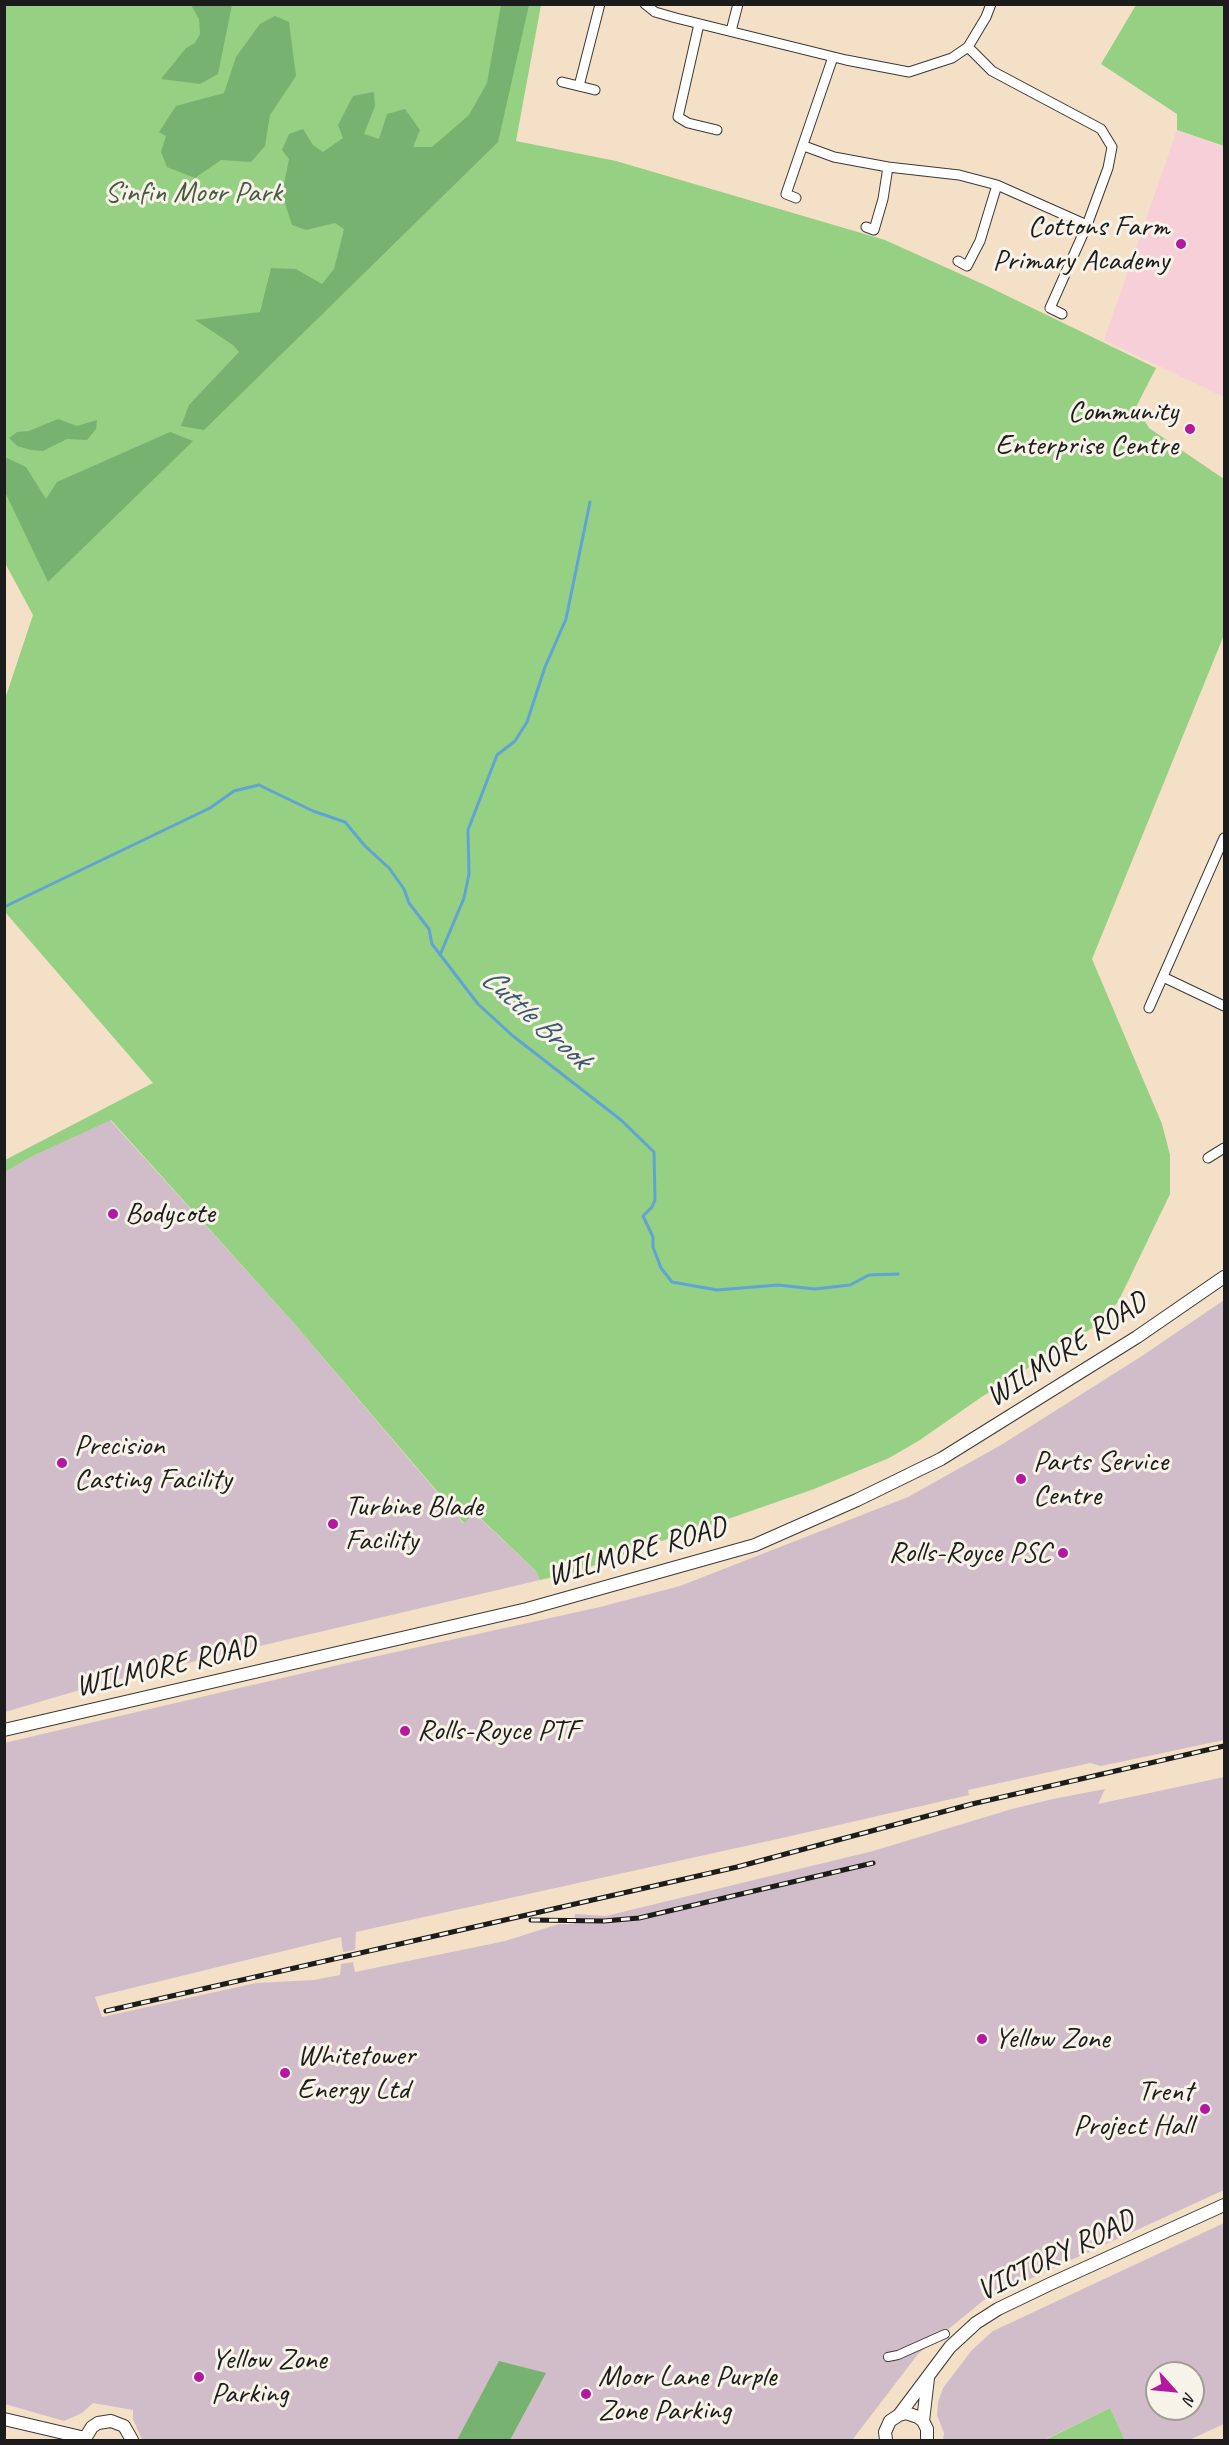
<!DOCTYPE html>
<style>
body{margin:0}
#map{position:relative;width:1229px;height:2445px;overflow:hidden;background:#f3e0c6;font-family:Caveat,sans-serif}
canvas{display:block}
.frame{position:absolute;inset:0;border:6px solid #1c1c1c;pointer-events:none}
.north{position:absolute;left:1145px;top:2361px;width:60px;height:60px;box-sizing:border-box;background:#f7f3e8;border:2px solid #9f9d96;border-radius:50%;rotate:117deg;font-size:16px;font-weight:700;line-height:24px;text-align:center;color:#1c1c1c}
.north::after{content:'';display:block;margin:auto;width:21px;height:27px;background:#b5179e;clip-path:polygon(50% 0,100% 100%,50% 72%,0 100%)}
</style>
<div id="map">
<canvas width="1229" height="2445"></canvas>
<div class="frame"></div>
<div class="north">N</div>
</div>
<script>
const context = document.querySelector('canvas').getContext('2d');
context.lineJoin = 'round';
function fill(path, color) {
  context.fillStyle = color;
  context.fill(path, 'evenodd');
}
function shape(rows) {
  const path = new Path2D();
  for (const r of rows) {
    path.moveTo(r[0], r[1]);
    for (let i = 2; i < r.length; i += 2) path.lineTo(r[i], r[i + 1]);
  }
  return path;
}
function strokePath(path, color, width, dash) {
  context.strokeStyle = color;
  context.lineWidth = width;
  context.lineCap = dash ? 'butt' : 'round';
  context.setLineDash(dash || []);
  context.stroke(path);
}
function drawText(font, color, halo, rows, align = 'center') {
  context.font = font + ' Caveat,sans-serif';
  context.lineWidth = 6;
  context.setLineDash([]);
  context.textBaseline = 'middle';
  context.strokeStyle = halo;
  context.fillStyle = color;
  for (const [text, x, y, turn = 0] of rows) {
    context.save();
    context.translate(x, y);
    context.rotate((+turn || 0) * Math.PI / 180);
    context.textAlign = isNaN(turn) ? turn : align;
    if (halo) context.strokeText(text, 0, 0);
    context.fillText(text, 0, 0);
    context.restore();
  }
}
const built = shape([
 [1177,130,1224,147,1224,397,1104,340]
]);
const industrial = shape([
 [110,1120,292,1321,463,1523,474,1513,536,1571,540,1580,107,1682,5,1712,5,1172,33,1156],
 [1224,1300,1224,1740,1101,1766,1090,1763,968,1790,969,1795,782,1838,356,1932,355,1950,343,1952,341,1937,95,1997,102,2017,256,1983,314,1980,340,1975,341,1964,353,1962,355,1972,505,1941,559,1924,574,1924,575,1914,606,1916,873,1851,1012,1809,1053,1799,1105,1789,1098,1804,1224,1777,1224,2190,984,2300,918,2354,853,2439,854,2440,142,2440,133,2419,133,2410,93,2403,82,2413,64,2421,5,2404,4,1743,364,1659,600,1607,680,1586,908,1497,1001,1445,1142,1356],
 [1224,2223,1224,2424,1189,2440,1125,2440,1110,2408,1044,2440,943,2440,944,2433,937,2415,938,2402,943,2388,972,2350,993,2331],
 [1157,2373,1193,2373,1193,2409,1157,2409]
]);
const green = shape([
 [4,5,541,5,516,141,616,161,885,240,987,286,1156,368,1136,407,1149,428,1224,479,1224,635,1092,959,1162,1124,1170,1155,1170,1194,1119,1300,1105,1320,980,1398,920,1440,889,1458,814,1489,702,1528,655,1543,576,1572,540,1580,536,1571,475,1513,464,1523,292,1321,111,1120,33,1156,5,1172,5,1160,153,1083,5,912,5,699,33,615,4,561],
 [1136,5,1224,5,1224,146,1177,130,1177,114,1101,64],
 [1110,2408,1125,2440,1045,2440]
]);
const forest = shape([
 [191,5,232,5,218,74,200,84,161,79,186,48,195,43,200,34,199,19],
 [501,5,529,5,498,142,204,430,181,426,189,405,239,352,233,345,195,320,260,312,271,268,296,269,322,284,334,269,344,229,335,223,306,230,292,225,282,194,289,159,282,150,289,134,303,129,313,145,323,152,343,138,338,125,353,96,374,92,375,106,364,134,379,139,387,114,405,109,420,130,413,147,432,147,469,115,487,83],
 [275,16,289,22,296,76,270,115,265,146,251,162,221,160,195,178,167,167,161,152,166,136,159,132,176,106,224,93,236,57,260,24],
 [58,419,77,426,97,420,96,429,87,440,67,439,43,451,31,450,17,446,9,438,17,432,29,431],
 [170,432,193,441,48,582,5,492,5,457,26,467,46,499,57,482],
 [499,2361,546,2373,510,2440,457,2440]
]);
const stream = shape([
 [4,907,210,808,234,791,259,785,313,811,345,822,365,846,389,868,404,889,409,903,429,929,432,944,478,1004,513,1036,621,1120,654,1152,655,1200,652,1207,643,1216,653,1237,653,1247,661,1268,672,1282,717,1290,778,1285,815,1289,850,1285,869,1275,898,1274],
 [440,955,464,898,469,874,468,830,497,755,515,741,527,722,545,667,566,619,590,502]
]);
const pedestrian = shape([
 [888,2357,898,2355,945,2334]
]);
const minor = shape([
 [645,4,655,12,676,18,846,60,909,72,952,58,968,47,986,17,991,4],
 [699,24,678,117,688,123,717,130],
 [731,31,738,4],
 [968,47,992,71,1101,129,1112,147,1108,168,1087,225,1050,308,1062,314],
 [562,82,595,90],
 [579,86,600,4],
 [804,146,834,157,888,167,959,175,997,185,1087,225],
 [796,198,786,194,833,57],
 [866,227,874,230,883,199,888,167],
 [958,261,967,266,980,241,997,185],
 [1163,977,1224,1006],
 [1149,1008,1224,838],
 [1208,1158,1224,1148]
]);
const tertiary = shape([
 [4,1730,527,1609,755,1545,857,1500,941,1459,1137,1337,1224,1277],
 [899,2415,950,2347,976,2323,998,2309,1050,2284,1224,2205],
 [4,2419,85,2438],
 [923,2421,928,2378],
 [84,2440,92,2427,98,2423,111,2421,124,2426,132,2440],
 [886,2440,885,2432,890,2421,899,2415,906,2413,918,2417,923,2421,927,2429,927,2440]
]);
const rail = shape([
 [531,1920,604,1921,639,1918,873,1863],
 [106,2011,737,1867,972,1804,1224,1746]
]);
const markers = [
 [1181,244,6,"#b5179e"],
 [1190,429,6,"#b5179e"],
 [113,1214,6,"#b5179e"],
 [62,1463,6,"#b5179e"],
 [1021,1479,6,"#b5179e"],
 [333,1524,6,"#b5179e"],
 [1063,1553,6,"#b5179e"],
 [405,1731,6,"#b5179e"],
 [982,2039,6,"#b5179e"],
 [285,2073,6,"#b5179e"],
 [1205,2109,6,"#b5179e"],
 [199,2377,6,"#b5179e"],
 [586,2394,6,"#b5179e"]
];
const parkNames = [
 ["Sinfin Moor Park",193,193]
];
const poiNames = [
 ["Cottons Farm",1169,227,"right"],
 ["Primary Academy",1169,261,"right"],
 ["Community",1178,412,"right"],
 ["Enterprise Centre",1178,446,"right"],
 ["Bodycote",125,1214],
 ["Precision",74,1446],
 ["Casting Facility",74,1480],
 ["Parts Service",1033,1462],
 ["Centre",1033,1496],
 ["Turbine Blade",345,1507],
 ["Facility",345,1541],
 ["Rolls-Royce PSC",1051,1553,"right"],
 ["Rolls-Royce PTF",417,1731],
 ["Yellow Zone",994,2039],
 ["Whitetower",297,2056],
 ["Energy Ltd",297,2090],
 ["Trent",1193,2092,"right"],
 ["Project Hall",1193,2126,"right"],
 ["Yellow Zone",211,2360],
 ["Parking",211,2394],
 ["Moor Lane Purple",598,2377],
 ["Zone Parking",598,2411]
];
const streetNames = [
 ["WILMORE ROAD",1067,1350,-33],
 ["WILMORE ROAD",637,1552,-16],
 ["WILMORE ROAD",166,1667,-13],
 ["VICTORY ROAD",1056,2256,-26]
];
const waterNames = [
 ["Cuttle Brook",535,1019,42]
];
fill(built, '#f6cfd8');
fill(industrial, '#d1bdca');
fill(green, '#96d083');
fill(forest, '#78b271');
strokePath(stream, '#5fa4d4', 3);
strokePath(pedestrian, '#3c3936', 10);
strokePath(minor, '#3c3936', 11);
strokePath(tertiary, '#3c3936', 14);
strokePath(pedestrian, '#fff', 8);
strokePath(minor, '#fff', 9);
strokePath(tertiary, '#fff', 12);
strokePath(rail, '#1c1c1c', 5);
strokePath(rail, '#f7f3e8', 3, [9]);
for (const [x, y, r, color] of markers) {
  const dot = new Path2D();
  dot.arc(x, y, r, 0, 2 * Math.PI);
  context.fillStyle = color;
  context.fill(dot);
  strokePath(dot, '#f7f3e8', 2);
}
drawText('30px', '#475b40', '#f7f3e8', parkNames);
drawText('30px', '#1c1c1c', '#f7f3e8', poiNames, 'left');
drawText('30px', '#1c1c1c', '#f7f3e8', streetNames);
drawText('italic 32px', '#3a596f', '#f7f3e8', waterNames);
</script>
